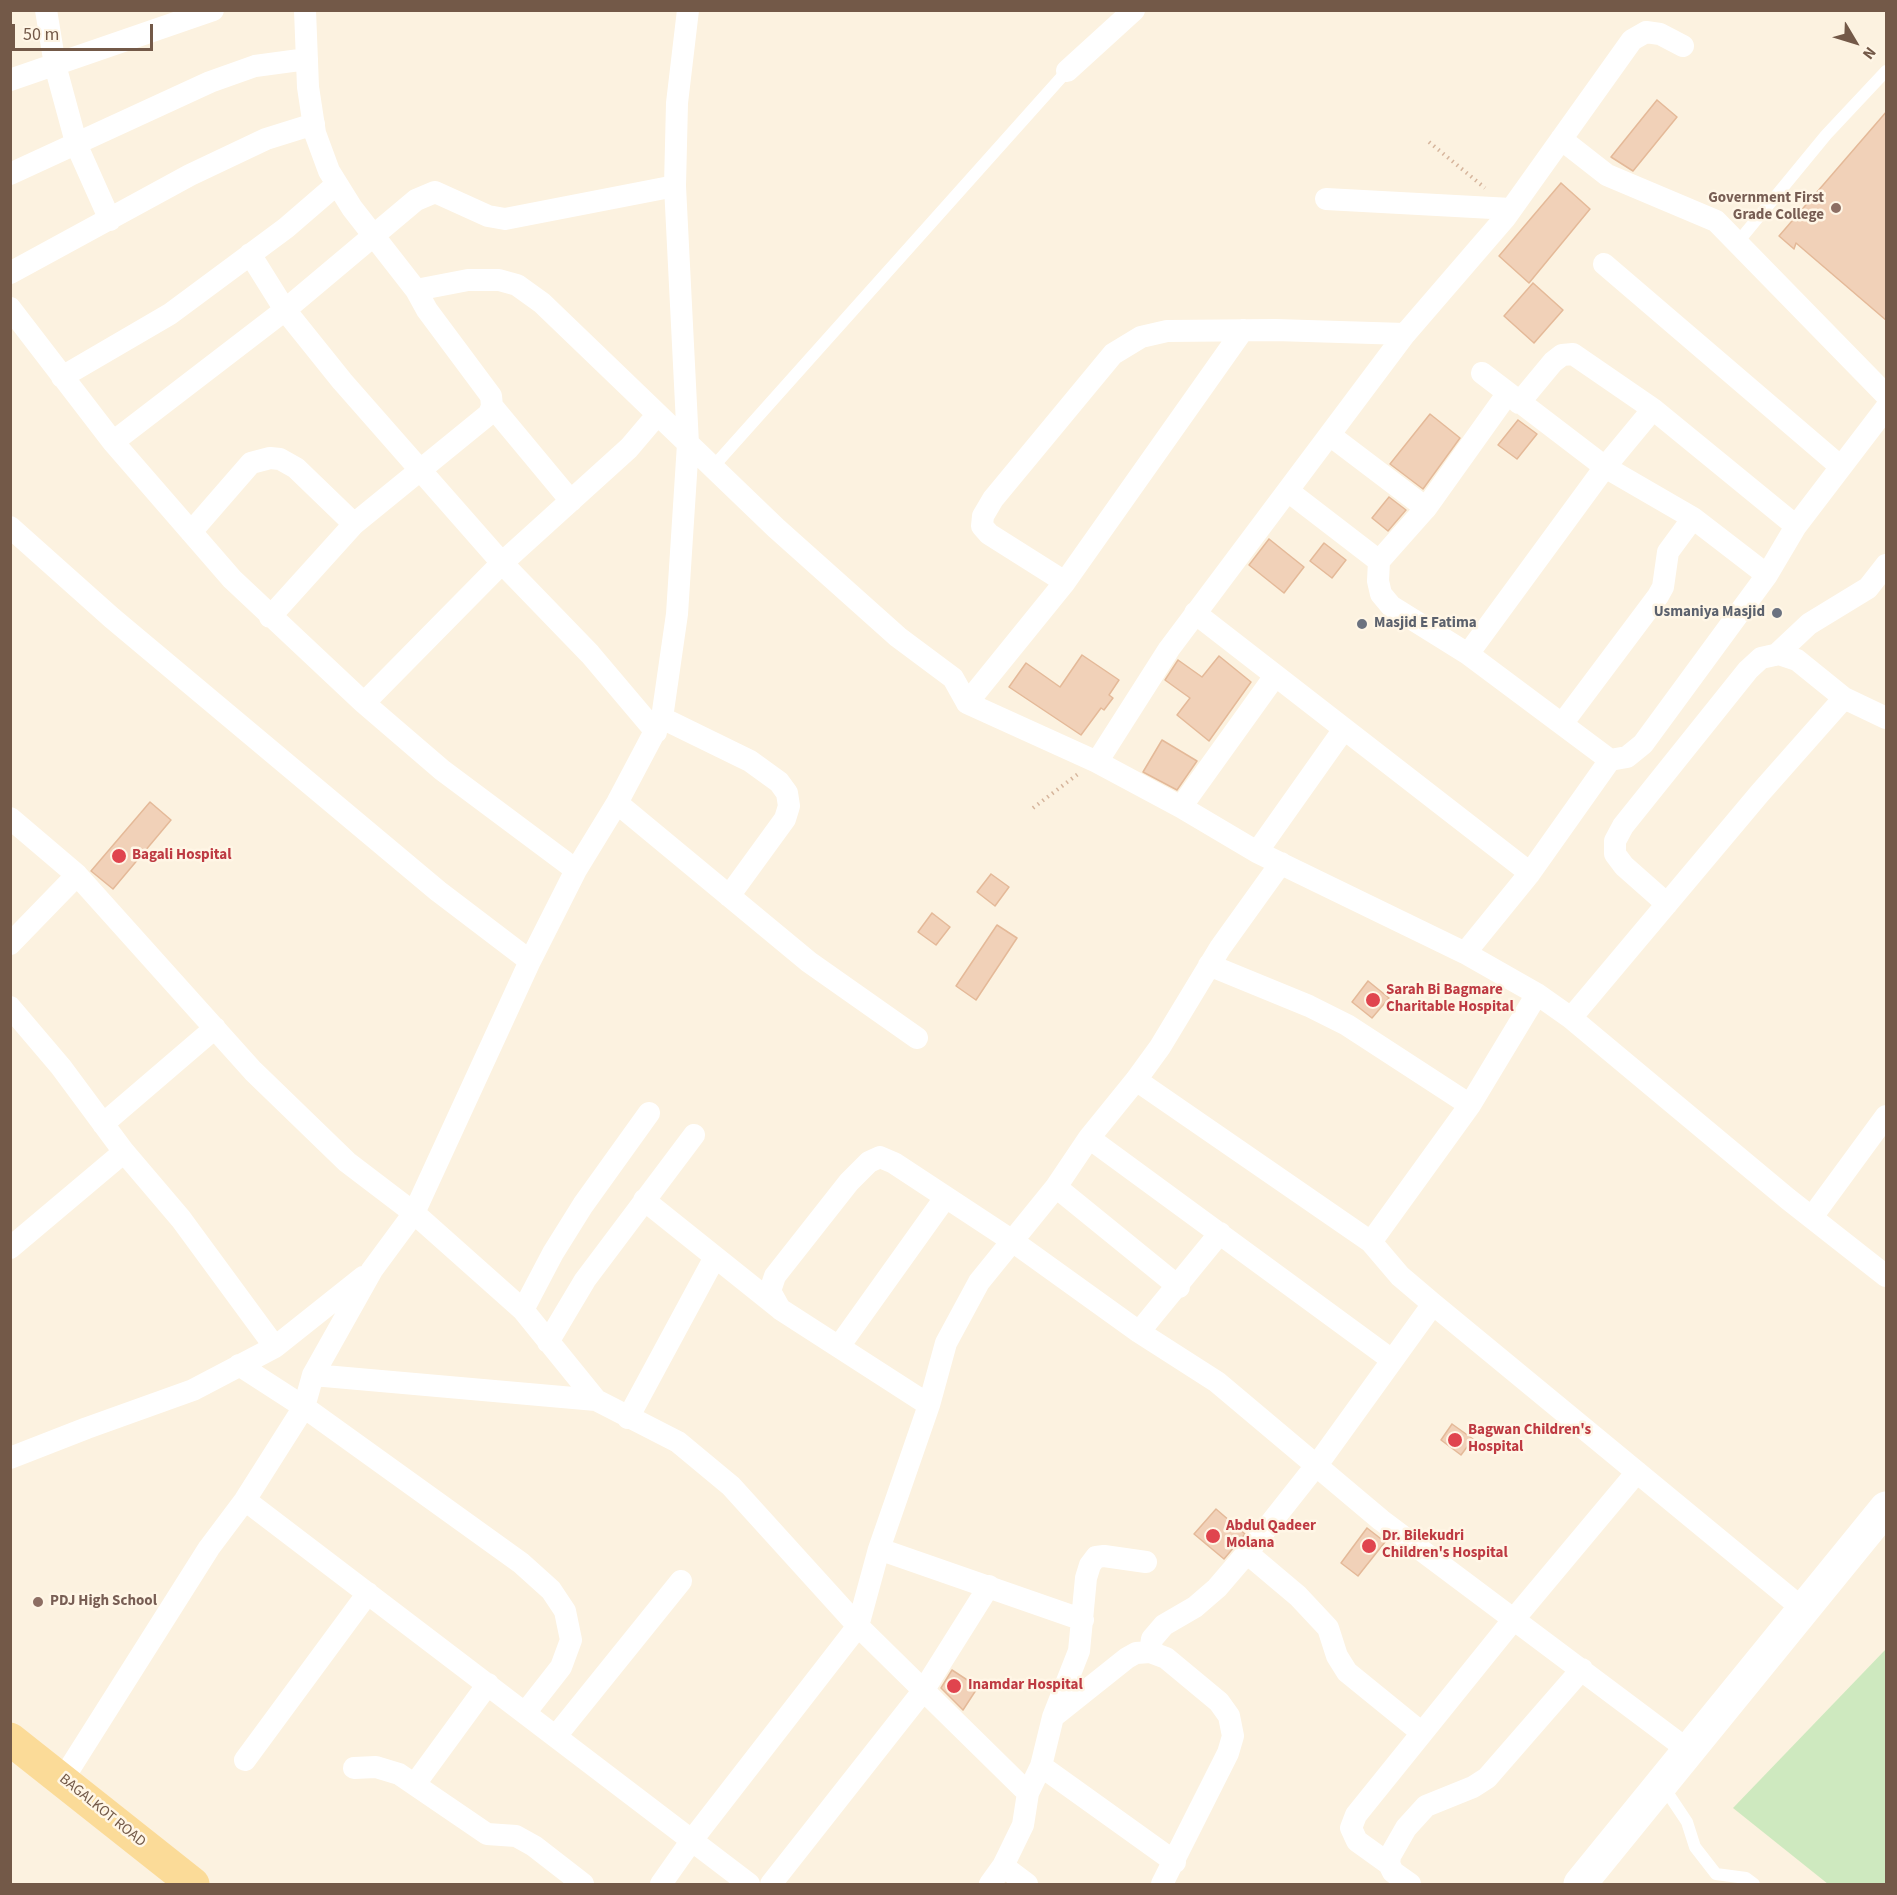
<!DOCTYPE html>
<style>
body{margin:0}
#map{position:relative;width:1897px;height:1895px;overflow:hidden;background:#fcf2e0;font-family:"Source Sans 3",sans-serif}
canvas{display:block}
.frame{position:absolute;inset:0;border:12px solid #735948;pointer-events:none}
.north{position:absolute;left:1825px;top:12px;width:60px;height:60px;-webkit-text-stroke:4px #fff6e6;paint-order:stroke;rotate:128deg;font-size:16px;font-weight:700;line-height:24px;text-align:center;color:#735948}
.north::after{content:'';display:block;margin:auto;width:21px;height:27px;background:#735948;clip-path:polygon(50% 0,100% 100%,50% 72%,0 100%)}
.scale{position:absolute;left:12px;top:24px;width:141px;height:27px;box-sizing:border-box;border:3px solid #735948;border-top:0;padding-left:8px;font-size:18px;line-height:21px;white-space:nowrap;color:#735948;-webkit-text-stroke:4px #fff6e6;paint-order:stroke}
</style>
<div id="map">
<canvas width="1897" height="1895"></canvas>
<div class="frame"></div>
<div class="north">N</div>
<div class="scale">50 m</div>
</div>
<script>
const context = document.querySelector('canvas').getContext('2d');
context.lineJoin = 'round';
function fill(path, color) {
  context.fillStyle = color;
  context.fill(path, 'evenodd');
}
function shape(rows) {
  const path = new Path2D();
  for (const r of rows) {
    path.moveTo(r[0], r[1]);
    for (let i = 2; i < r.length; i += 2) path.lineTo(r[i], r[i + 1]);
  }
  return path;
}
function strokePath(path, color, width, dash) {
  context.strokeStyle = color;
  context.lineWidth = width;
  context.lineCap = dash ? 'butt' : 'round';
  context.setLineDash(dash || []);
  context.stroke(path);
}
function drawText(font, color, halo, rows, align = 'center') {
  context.font = font + ' "Source Sans 3",sans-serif';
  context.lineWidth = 5;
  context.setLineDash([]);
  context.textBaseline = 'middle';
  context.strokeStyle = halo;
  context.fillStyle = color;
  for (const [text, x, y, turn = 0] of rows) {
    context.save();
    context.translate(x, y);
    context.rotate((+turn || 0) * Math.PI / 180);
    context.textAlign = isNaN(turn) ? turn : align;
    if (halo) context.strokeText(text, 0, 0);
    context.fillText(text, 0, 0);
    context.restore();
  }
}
const green = shape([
 [1886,1649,1886,1884,1828,1884,1733,1808]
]);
const building = shape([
 [1657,100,1677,117,1633,171,1611,157,1657,100],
 [1887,111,1887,321,1796,243,1794,249,1779,236,1887,111],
 [1561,183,1590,209,1529,283,1499,256,1561,183],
 [1533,283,1563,310,1534,343,1504,316,1533,283],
 [1430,414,1460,438,1423,489,1390,464,1430,414],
 [1518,420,1537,434,1517,459,1498,445,1518,420],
 [1389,497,1406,510,1388,531,1372,518,1389,497],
 [1269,539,1304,567,1284,593,1249,565,1269,539],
 [1324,543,1346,560,1332,578,1310,561,1324,543],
 [1082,655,1119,680,1109,695,1113,698,1104,710,1101,708,1081,735,1009,687,1026,663,1060,687,1082,655],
 [1219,656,1251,682,1209,741,1177,715,1190,698,1165,680,1178,660,1202,677,1219,656],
 [1162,740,1197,761,1177,790,1143,772,1162,740],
 [150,802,171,820,113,889,91,871,150,802],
 [991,874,1009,887,995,906,977,892,991,874],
 [932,913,950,927,936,945,918,932,932,913],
 [997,925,1017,938,976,1000,956,986,997,925],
 [1368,981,1389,998,1372,1018,1352,1002,1368,981],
 [1452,1424,1473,1439,1461,1455,1441,1440,1452,1424],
 [1216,1509,1245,1534,1224,1559,1194,1534,1216,1509],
 [1367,1528,1385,1542,1358,1576,1341,1563,1367,1528],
 [952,1670,978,1687,963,1710,941,1688,952,1670]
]);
const path = shape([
 [1429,142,1485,188],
 [1033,808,1078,774]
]);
const lane = shape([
 [1738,242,1826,135,1886,71],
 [712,468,1067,71],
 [1663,1786,1687,1822,1695,1847,1716,1874,1746,1878,1754,1884]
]);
const street = shape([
 [46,10,55,65,77,146,110,220],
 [1067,71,1134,10],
 [10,80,213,10],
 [1561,139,1607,175,1716,221,1886,395],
 [10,174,210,82,255,66,307,59],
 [1326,199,1511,209],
 [250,254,285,310,342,381,502,563,590,654,656,732],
 [1604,264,1841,467],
 [10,273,190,175,266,139,314,124],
 [416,290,468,280,499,280,517,285,542,303,776,528,898,637,953,678,967,703,1097,762,1181,807,1257,852,1465,953,1537,994,1571,1018,1788,1199,1886,1276],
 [10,308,113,442,232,579,364,703,442,770,576,870],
 [1482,373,1605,467,1693,518,1767,575],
 [62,377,170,314,286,228,337,184],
 [1519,403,1553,362,1562,355,1573,354,1653,409,1796,526],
 [492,406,571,501],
 [1331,436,1426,508],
 [113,442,285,310,416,200,435,192,488,216,505,219,675,186],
 [1288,491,1379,561],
 [10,527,112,618,438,891,530,961],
 [191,532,251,463,270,458,280,459,296,468,354,524],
 [1065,582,989,534,982,526,983,516,993,499,1113,354,1141,337,1167,331,1275,330,1405,334],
 [1195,613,1530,873],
 [270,617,354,524,489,414,492,406,491,396,427,310,416,290,352,208,329,171,315,133,308,87,305,10],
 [1468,654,1391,606,1381,594,1378,581,1379,561,1426,508,1508,393],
 [1776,655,1809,624,1868,588,1886,565],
 [364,703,502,563,629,448,657,415],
 [967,703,1065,582,1243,330],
 [662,718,750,761,779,782,787,793,789,806,785,819,729,896],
 [1562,724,1658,596,1663,587,1668,552,1693,518],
 [1610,760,1627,757,1643,744,1767,575,1796,526,1886,408],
 [1097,762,1169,649,1405,334,1505,218,1632,40,1646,32,1660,34,1683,46],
 [617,803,809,962,917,1038],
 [1181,807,1275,676],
 [10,818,77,875,253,1071,347,1162,414,1213,523,1310,596,1400,678,1442,731,1486,858,1626,1028,1793,1023,1825,1003,1866,990,1884],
 [1257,852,1344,729],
 [1667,904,1624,866,1615,854,1615,841,1623,826,1748,670,1761,658,1779,654,1797,660,1844,698],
 [10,944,77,875],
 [1465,953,1530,873,1610,760,1468,654,1605,467,1653,409],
 [1209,965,1309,1006,1347,1025,1470,1105],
 [10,1007,61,1067,124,1152,181,1219,275,1347],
 [1571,1018,1760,793,1844,698,1886,718],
 [1136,1080,1371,1242,1470,1105,1537,994],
 [103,1124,215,1028],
 [1089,1138,1392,1360],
 [1056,1187,1179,1287],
 [644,1200,779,1308],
 [1812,1217,1886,1116],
 [1371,1242,1400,1276,1433,1304,1803,1609],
 [10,1248,124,1152],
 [523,1310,553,1253,583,1205,649,1113],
 [1139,1332,1220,1233],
 [548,1342,585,1280,694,1135],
 [840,1345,945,1198],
 [239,1365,304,1407,521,1563,551,1590,565,1611,571,1640,561,1667,525,1713],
 [313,1375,596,1400],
 [929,1405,780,1309,770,1291,775,1276,849,1182,869,1162,880,1157,894,1163,1011,1240,1139,1332,1217,1382,1381,1520,1688,1750],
 [628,1418,715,1257],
 [10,1458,87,1428,193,1390,275,1347,363,1277],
 [245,1500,749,1884],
 [879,1549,1083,1620],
 [1247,1553,1298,1596,1328,1628,1337,1656,1347,1672,1422,1733],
 [1150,1652,1152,1639,1164,1625,1195,1607,1217,1588,1247,1553,1322,1458,1433,1304],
 [1053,1717,1127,1658,1136,1653,1150,1652,1166,1658,1219,1702,1229,1716,1233,1736,1228,1753,1162,1884],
 [556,1736,681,1581],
 [245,1760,368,1593],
 [1041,1766,1175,1862],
 [354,1768,376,1767,399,1774,487,1834,516,1836,534,1846,583,1884],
 [63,1779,209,1548,245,1500,304,1407,313,1375,372,1270,414,1213,530,961,576,870,617,803,662,718,677,614,688,444,675,186,677,103,688,10],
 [415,1784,488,1684],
 [1028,1793,1041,1766,1053,1717,1079,1651,1086,1578,1090,1565,1096,1557,1104,1556,1146,1562],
 [1389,1864,1357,1841,1351,1828,1356,1815,1514,1619,1637,1472],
 [1003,1866,1027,1884],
 [661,1884,692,1840,858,1626,879,1549,929,1405,946,1343,979,1282,1056,1187,1089,1138,1136,1080,1160,1047,1220,948,1281,863],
 [771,1884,923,1691,989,1586],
 [1410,1884,1393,1872,1389,1864,1390,1856,1406,1828,1426,1806,1473,1787,1487,1778,1582,1669]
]);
const secondary = shape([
 [1580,1884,1886,1508]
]);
const primary = shape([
 [10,1739,193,1884]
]);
const markers = [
 [1836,208,6,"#8d6e63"],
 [1777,613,6,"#6b7280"],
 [1362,624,6,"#6b7280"],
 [119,856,8,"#e0444e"],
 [1373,1000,8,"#e0444e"],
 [1455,1440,8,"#e0444e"],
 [1213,1536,8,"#e0444e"],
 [1369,1546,8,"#e0444e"],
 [38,1602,6,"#8d6e63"],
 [954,1686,8,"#e0444e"]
];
const educationNames = [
 ["Government First",1824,199],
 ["Grade College",1824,216],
 ["PDJ High School",50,1602,"left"]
];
const worshipNames = [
 ["Usmaniya Masjid",1765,613],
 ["Masjid E Fatima",1374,624,"left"]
];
const healthNames = [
 ["Bagali Hospital",132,856],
 ["Sarah Bi Bagmare",1386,991],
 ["Charitable Hospital",1386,1008],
 ["Bagwan Children's",1468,1431],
 ["Hospital",1468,1448],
 ["Abdul Qadeer",1226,1527],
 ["Molana",1226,1544],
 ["Dr. Bilekudri",1382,1537],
 ["Children's Hospital",1382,1554],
 ["Inamdar Hospital",968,1686]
];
const streetNames = [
 ["BAGALKOT ROAD",102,1811,39]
];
fill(green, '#cee9bf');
fill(building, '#f1d1b8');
strokePath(building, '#e4b998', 1.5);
strokePath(path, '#d6b59c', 4, [1.5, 4.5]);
strokePath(lane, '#fff', 12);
strokePath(street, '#fff', 22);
strokePath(secondary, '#fff', 33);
strokePath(primary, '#fbdb98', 33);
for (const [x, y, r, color] of markers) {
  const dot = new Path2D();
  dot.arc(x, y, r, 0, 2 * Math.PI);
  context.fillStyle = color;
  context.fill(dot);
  strokePath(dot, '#fff6e6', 2);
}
drawText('bold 15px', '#785e54', '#fff6e6', educationNames, 'right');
drawText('bold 15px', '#5b616d', '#fff6e6', worshipNames, 'right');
drawText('bold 15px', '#be3a42', '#fff6e6', healthNames, 'left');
drawText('15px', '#735948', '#fff6e6', streetNames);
</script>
